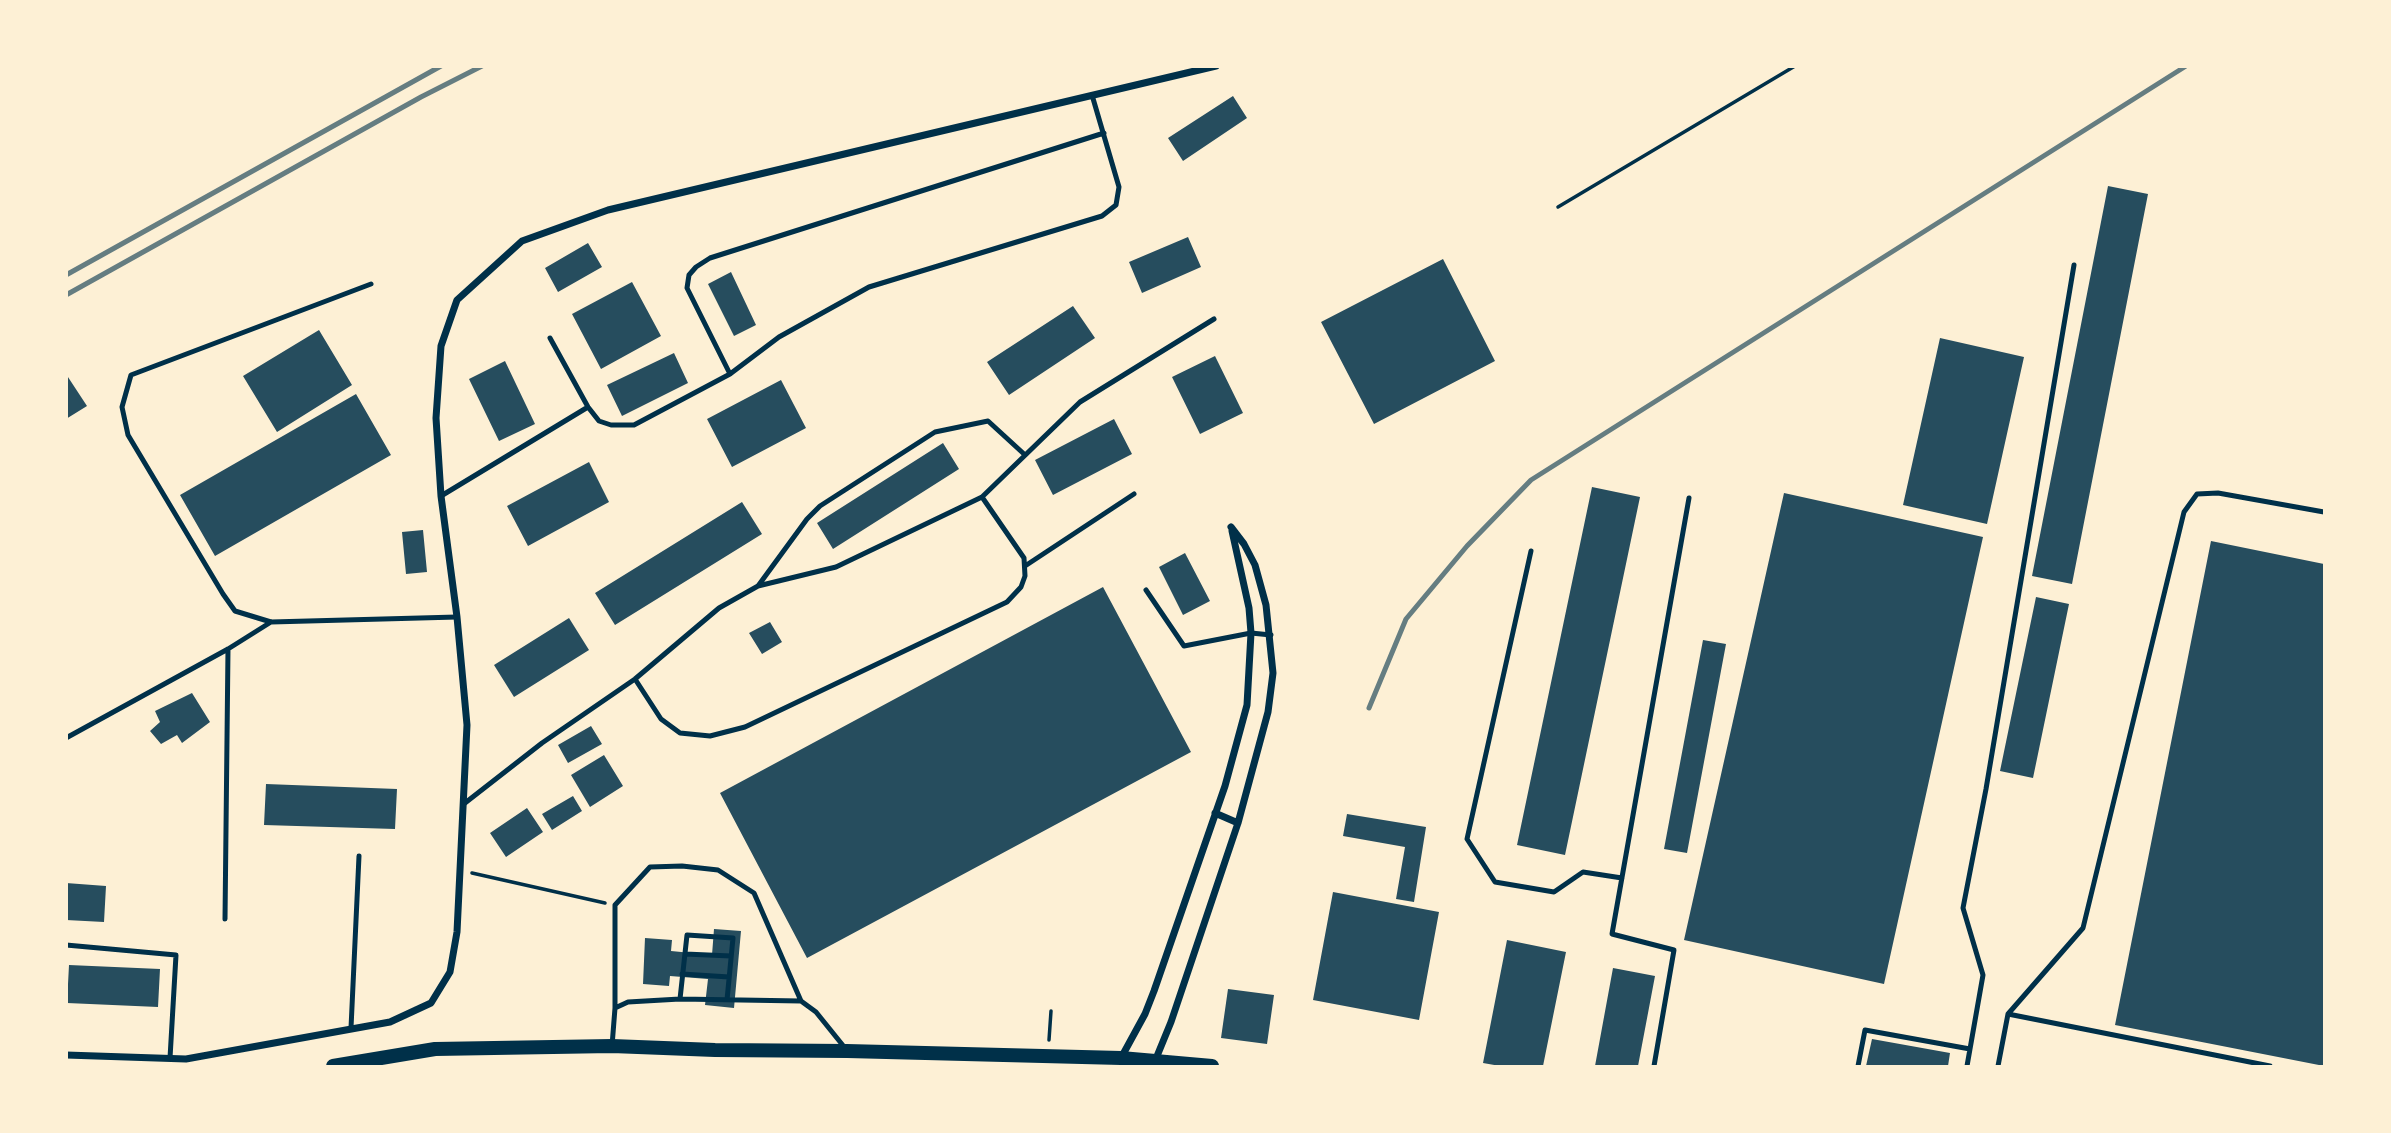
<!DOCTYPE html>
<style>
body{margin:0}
#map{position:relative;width:2391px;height:1133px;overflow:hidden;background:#fdf0d5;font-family:"Fira Sans",sans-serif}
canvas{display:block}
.frame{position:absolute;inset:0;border:68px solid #fdf0d5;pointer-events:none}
</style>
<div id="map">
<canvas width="2391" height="1133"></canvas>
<div class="frame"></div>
</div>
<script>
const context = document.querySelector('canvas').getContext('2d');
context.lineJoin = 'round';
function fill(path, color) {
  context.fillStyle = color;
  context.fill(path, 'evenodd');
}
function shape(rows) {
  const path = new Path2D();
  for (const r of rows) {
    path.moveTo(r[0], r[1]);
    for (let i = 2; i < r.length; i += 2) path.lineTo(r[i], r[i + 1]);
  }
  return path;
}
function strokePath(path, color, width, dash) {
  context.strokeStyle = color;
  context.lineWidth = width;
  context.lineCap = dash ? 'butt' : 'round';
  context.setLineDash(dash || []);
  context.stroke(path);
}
const building = shape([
 [1233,96,1247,118,1183,161,1168,138],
 [2108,186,2148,194,2072,584,2032,576],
 [1188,237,1201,267,1142,293,1129,262],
 [588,243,602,267,558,292,545,268],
 [1443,259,1495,361,1374,424,1321,322],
 [731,272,756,325,734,336,708,284],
 [632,282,661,336,601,369,572,314],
 [1073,306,1095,338,1009,395,987,362],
 [319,330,352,385,277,432,243,376],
 [1940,338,2024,357,1987,524,1903,505],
 [674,353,688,383,622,416,607,385],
 [1215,356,1243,413,1200,434,1172,377],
 [505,361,535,424,499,441,469,379],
 [66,374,87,406,66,419],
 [781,380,806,428,732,467,707,419],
 [356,394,391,455,215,556,180,495],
 [1114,419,1132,454,1053,495,1035,460],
 [943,443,959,469,833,549,817,523],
 [589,462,609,502,528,546,507,506],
 [1592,487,1640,497,1565,855,1517,845],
 [1784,493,1983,537,1884,984,1684,940],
 [742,502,762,534,615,625,595,593],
 [423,530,427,572,406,574,402,532],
 [2211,541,2324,564,2324,1066,2115,1025],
 [1185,553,1210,601,1183,615,1159,567],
 [1103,587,1191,752,807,958,720,793],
 [2036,597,2069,604,2033,778,2000,771],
 [569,618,589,650,514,697,494,665],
 [770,622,782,642,762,654,749,633],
 [1703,640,1726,644,1687,853,1664,849],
 [192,693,210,722,182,743,177,735,161,744,150,731,160,722,155,711],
 [591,726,602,744,568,763,558,745],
 [604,755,623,786,590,807,571,775],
 [266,784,397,789,395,829,264,825],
 [573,796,582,811,552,830,542,814],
 [527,808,543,832,506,857,490,833],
 [1347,814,1426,827,1414,902,1396,899,1405,847,1343,836],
 [66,883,106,886,104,922,66,920],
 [1333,892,1439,912,1419,1020,1313,1000],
 [714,929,741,931,734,1008,705,1005,708,979,670,976,669,986,643,984,645,938,672,940,671,951,712,955],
 [1507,940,1566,952,1543,1066,1500,1066,1483,1063],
 [69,965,160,969,158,1007,67,1003],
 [1613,968,1655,976,1638,1066,1595,1066],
 [1228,989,1274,995,1267,1044,1221,1038],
 [1872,1039,1950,1053,1948,1066,1866,1066]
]);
const path = shape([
 [1558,207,1795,66],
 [472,873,605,903],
 [1049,1040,1051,1011]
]);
const service = shape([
 [371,284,131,375,122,407,128,435,223,594,235,611,271,622,457,617],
 [550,338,588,407,599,421,611,425,634,425,730,374,779,337,869,287,1102,216,1116,205,1119,187,1092,95],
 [730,374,687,288,689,275,696,267,710,258,1104,133],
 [441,496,588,407],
 [1531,551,1467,839,1495,882,1554,892,1583,872,1622,878],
 [1025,566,1134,494],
 [758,586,807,519,820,506,935,432,988,421,1024,454],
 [1146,590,1184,646,1251,633,1271,635],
 [635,679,661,719,680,733,710,736,745,727,1007,602,1021,587,1025,576,1024,558,982,497],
 [66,738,228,649,271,622],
 [465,803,542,743,635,679,719,608,758,586,836,567,982,497,1080,402,1214,319],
 [225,919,228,649],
 [66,945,176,955,170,1058],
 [685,954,731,956],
 [682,974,729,977],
 [680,999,687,935,733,938,727,1000],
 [615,1008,615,905,650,867,682,866,718,870,754,893,801,1001],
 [2008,1014,2270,1066],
 [351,1028,359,856],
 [612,1046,615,1008,628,1002,680,999,801,1001,816,1012,845,1048],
 [1654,1066,1674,950,1612,934,1689,498],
 [1858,1066,1865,1030,1970,1049],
 [1967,1066,1983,975,1963,908,1986,789,2074,265],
 [1998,1066,2008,1014,2083,928,2184,512,2197,494,2218,493,2324,512]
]);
const minor = shape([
 [1215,813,1238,823],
 [66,1055,186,1059,390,1022,431,1003,450,972,457,932,467,725,457,617,441,496,436,418,441,346,457,300,522,241,608,210,1216,66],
 [1121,1058,1145,1014,1154,991,1225,786,1247,705,1251,633,1249,608,1232,531],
 [1155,1061,1171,1022,1238,823,1268,712,1273,673,1266,605,1255,565,1244,544,1231,527]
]);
const secondary = shape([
 [333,1066,435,1049,612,1046,715,1050,847,1051,1121,1058,1212,1066]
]);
const rail = shape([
 [66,275,441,66],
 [66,295,421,97,482,66],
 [1369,708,1406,619,1467,546,1531,480,2186,66]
]);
fill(building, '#264d5e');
strokePath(path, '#003049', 3.5);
strokePath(service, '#003049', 5);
strokePath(minor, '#003049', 7);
strokePath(secondary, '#003049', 14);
strokePath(rail, '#657d81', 5);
</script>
